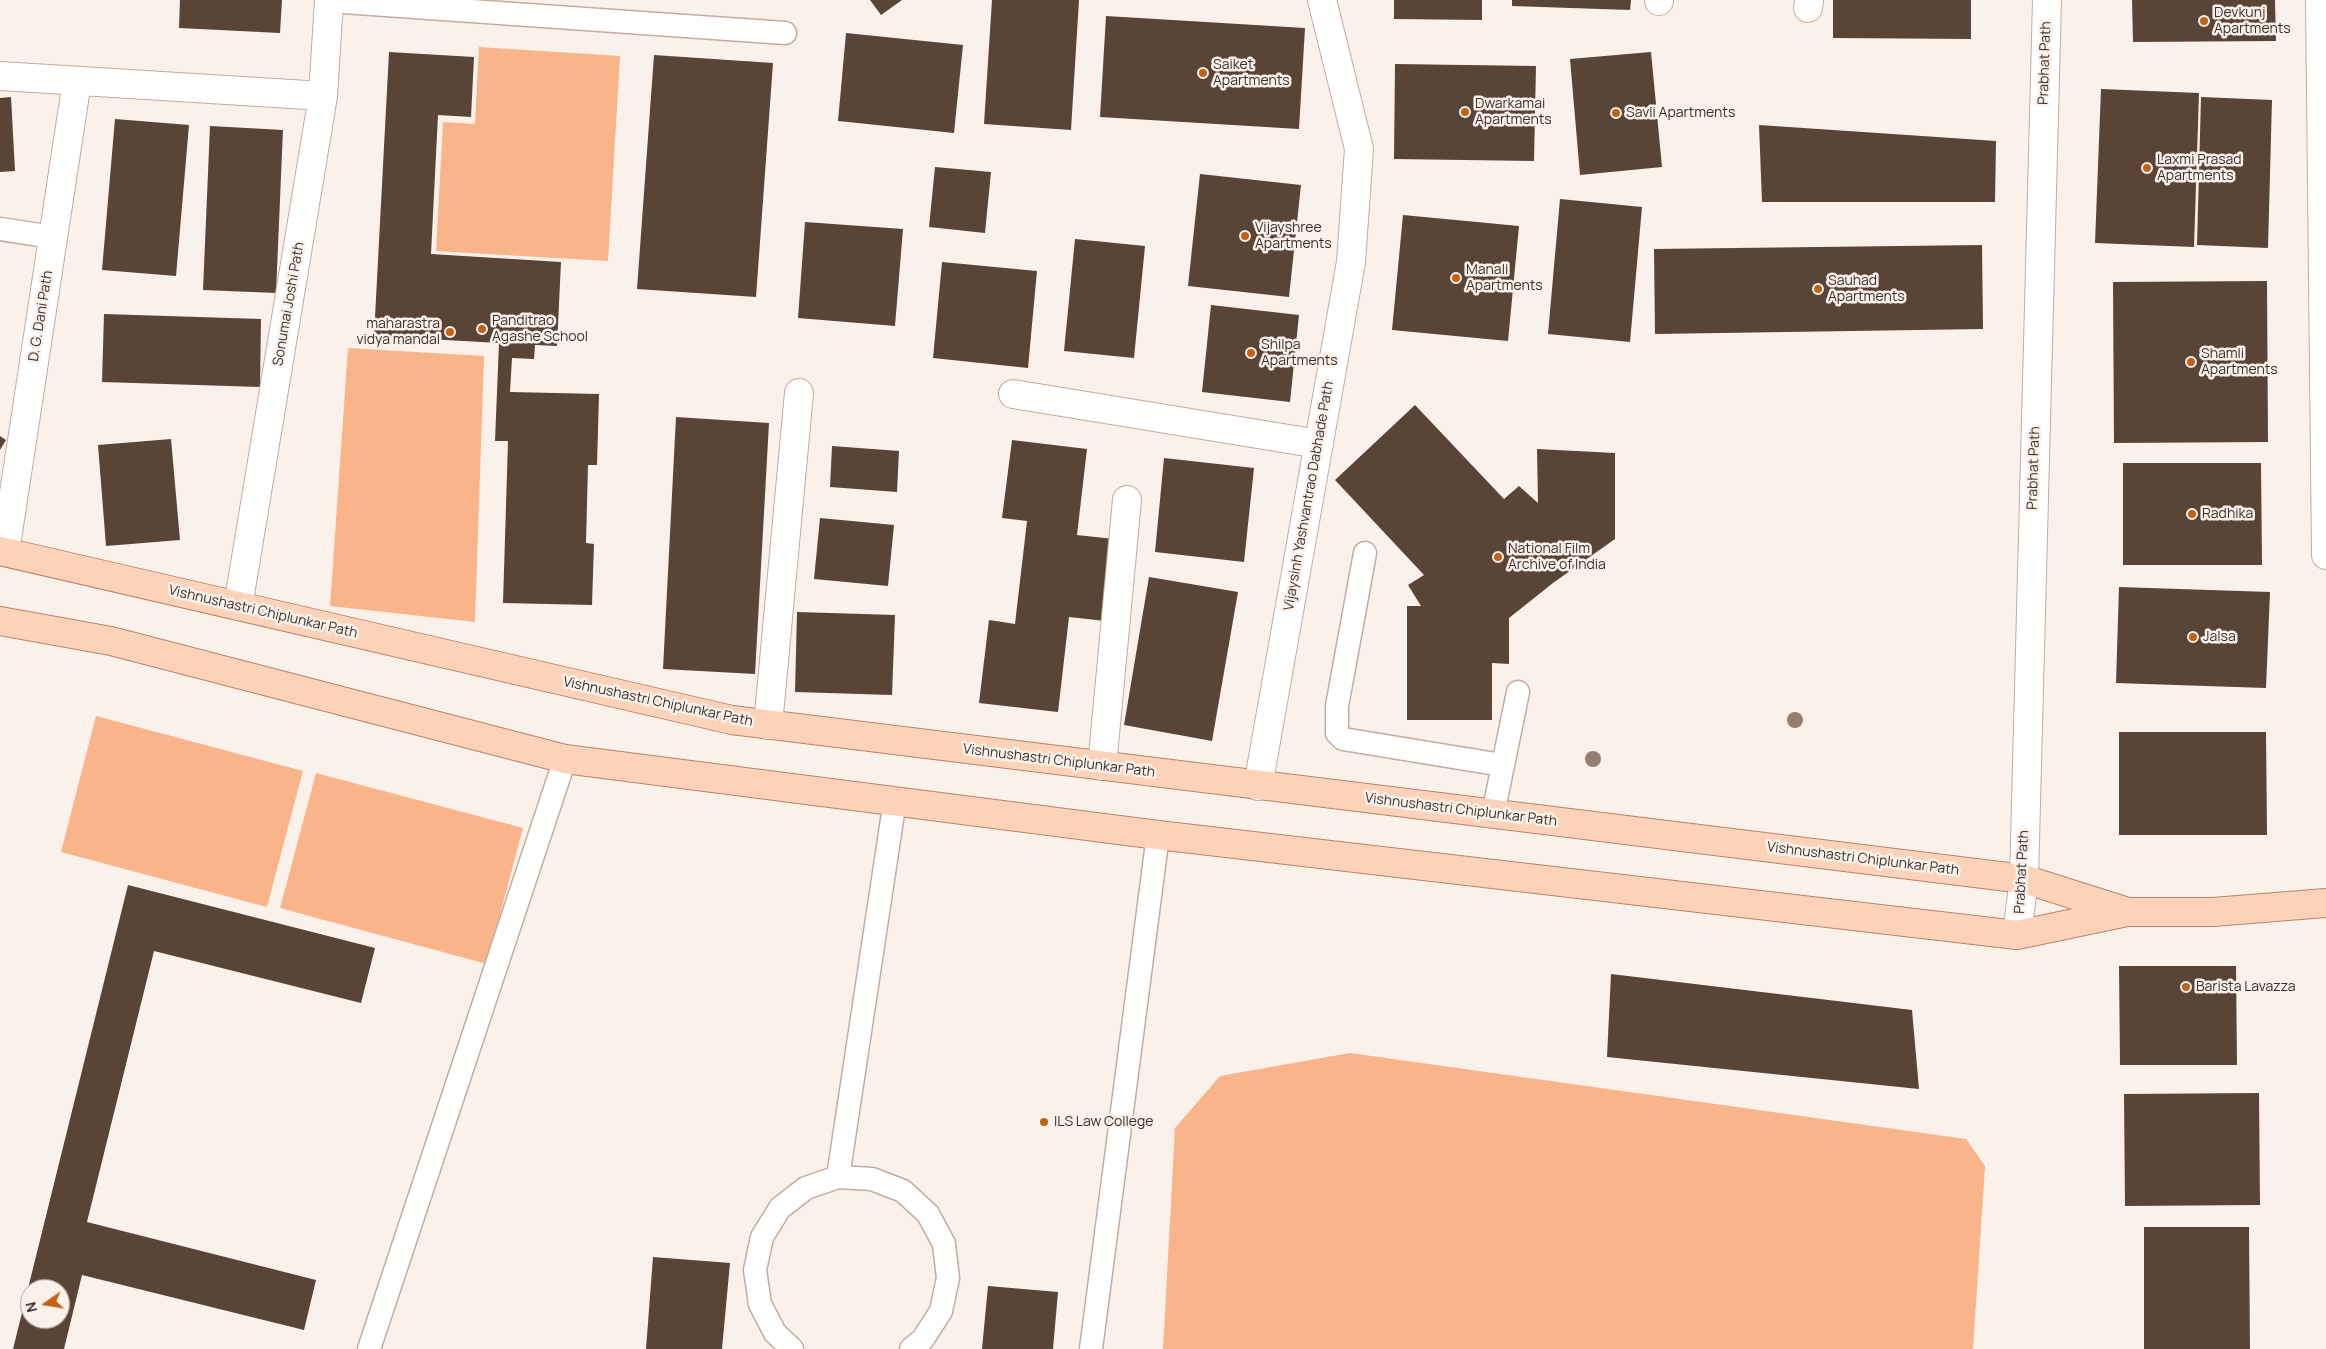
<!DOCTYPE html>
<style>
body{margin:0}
#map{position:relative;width:2326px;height:1349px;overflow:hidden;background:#fbf1eb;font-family:Manrope,sans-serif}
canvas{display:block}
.north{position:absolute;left:20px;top:1279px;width:50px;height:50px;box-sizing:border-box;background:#fbf1eb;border:1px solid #ada39e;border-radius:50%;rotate:257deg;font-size:14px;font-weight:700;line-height:20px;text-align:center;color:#392f2a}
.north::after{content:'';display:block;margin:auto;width:18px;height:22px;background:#c16317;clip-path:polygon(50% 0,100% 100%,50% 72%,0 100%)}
</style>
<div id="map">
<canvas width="2326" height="1349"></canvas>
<div class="north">N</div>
</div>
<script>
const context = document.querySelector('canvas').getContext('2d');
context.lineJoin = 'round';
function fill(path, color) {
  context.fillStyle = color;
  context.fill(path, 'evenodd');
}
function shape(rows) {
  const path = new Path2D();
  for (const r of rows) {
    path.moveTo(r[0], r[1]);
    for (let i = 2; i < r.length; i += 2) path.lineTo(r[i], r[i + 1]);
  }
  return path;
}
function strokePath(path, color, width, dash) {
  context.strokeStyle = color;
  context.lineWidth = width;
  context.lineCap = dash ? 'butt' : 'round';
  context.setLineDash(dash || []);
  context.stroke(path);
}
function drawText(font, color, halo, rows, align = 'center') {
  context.font = font + ' Manrope,sans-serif';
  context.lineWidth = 5;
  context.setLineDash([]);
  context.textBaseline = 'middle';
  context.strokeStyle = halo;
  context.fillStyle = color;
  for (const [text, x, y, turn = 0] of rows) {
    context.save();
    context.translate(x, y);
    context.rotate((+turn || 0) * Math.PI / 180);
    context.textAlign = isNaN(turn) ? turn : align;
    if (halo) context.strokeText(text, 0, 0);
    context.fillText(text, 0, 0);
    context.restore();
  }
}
const green = shape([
 [479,47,620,56,608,261,436,251,443,122,475,124],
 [348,348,484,356,475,622,330,606],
 [96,716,303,771,267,907,61,852],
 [316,773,523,828,487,964,280,908],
 [1350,1053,1966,1139,1985,1166,1973,1349,1163,1349,1175,1128,1220,1076]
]);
const building = shape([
 [180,0,282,0,280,33,179,28],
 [870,0,902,0,881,15],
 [992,0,1079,0,1071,130,984,124],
 [1394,0,1482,0,1482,20,1394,19],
 [1512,0,1631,0,1630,10,1512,6],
 [1833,0,1971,0,1971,39,1833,38],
 [2132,0,2275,0,2276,41,2133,42],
 [1106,16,1305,28,1299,129,1100,117],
 [846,33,963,45,954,133,838,121],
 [389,52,474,57,471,117,438,115,431,254,561,262,557,346,535,345,534,359,512,358,510,392,599,394,597,465,588,465,586,543,594,544,592,605,503,603,508,441,495,441,499,343,374,336],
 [1651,52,1662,167,1580,175,1570,59],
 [654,55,773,63,756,297,637,289],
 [1395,64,1536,66,1534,161,1394,159],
 [2101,89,2199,93,2194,247,2095,243],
 [11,97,15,171,0,172,0,98],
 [2201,97,2272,100,2268,248,2197,245],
 [115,119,189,125,176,276,102,270],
 [1759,125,1996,141,1995,202,1762,202],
 [210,126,283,130,276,293,203,290],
 [935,167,991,172,985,233,929,227],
 [1200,174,1301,185,1289,297,1188,286],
 [1560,199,1642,207,1630,342,1548,334],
 [1403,215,1519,226,1508,341,1392,330],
 [805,222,903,229,895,326,798,318],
 [1075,239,1145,246,1134,358,1064,351],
 [1982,245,1983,329,1655,334,1654,249],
 [942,262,1037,271,1028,368,933,358],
 [2267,281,2268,442,2114,443,2113,282],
 [1211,305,1299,315,1290,402,1202,392],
 [104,314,261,319,260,387,102,382],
 [1415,405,1504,499,1519,486,1538,503,1537,449,1615,453,1615,539,1553,583,1509,618,1509,664,1492,663,1492,720,1407,720,1407,606,1421,606,1408,585,1424,575,1335,480],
 [676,417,769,423,755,674,663,669],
 [0,436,6,440,0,450],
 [171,439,180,540,106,546,98,445],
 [1012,440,1087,449,1077,535,1114,539,1105,621,1069,617,1058,712,979,703,989,620,1015,624,1027,521,1002,518],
 [832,446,899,451,897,492,830,487],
 [1164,458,1254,468,1244,562,1155,552],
 [2123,463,2261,463,2262,565,2123,565],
 [820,518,894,525,888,586,814,579],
 [1149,577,1238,592,1212,741,1124,725],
 [2119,587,2270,592,2266,688,2116,683],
 [797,612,895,615,892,695,795,692],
 [2119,732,2266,732,2267,835,2119,835],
 [128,885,375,948,361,1003,154,951,87,1222,316,1280,304,1330,82,1275,64,1349,13,1349],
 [30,1289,60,1289,60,1319,30,1319],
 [2119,966,2236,966,2237,1065,2120,1065],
 [1611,974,1912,1010,1919,1089,1607,1057],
 [2259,1093,2260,1205,2125,1206,2124,1094],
 [2144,1227,2249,1227,2250,1349,2144,1349],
 [653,1257,730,1263,722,1349,646,1349],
 [988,1286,1058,1292,1053,1349,982,1349]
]);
const service = shape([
 [329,1,785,33],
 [0,229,53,237],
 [1365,553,1337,706,1337,733,1343,739,1502,765],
 [1493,814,1518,692],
 [838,1177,895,800],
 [369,1349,565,759],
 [792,1349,775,1333,760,1304,755,1270,762,1237,780,1208,806,1188,838,1177,872,1179,903,1191,928,1214,944,1244,948,1278,941,1311,923,1339,911,1349],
 [1091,1349,1158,835]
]);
const minor = shape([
 [2320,0,2326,555],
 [1659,1,1659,0],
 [1808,8,1809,0],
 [0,76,323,96],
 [1013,394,1319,444],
 [5,552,77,81],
 [238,606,323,96,329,0],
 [768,725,799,393],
 [1102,766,1127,500],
 [1258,786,1351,262,1359,149,1322,0]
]);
const tertiary = shape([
 [2017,935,2024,879,2047,0]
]);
const primary = shape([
 [0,551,732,720,2024,879,2125,911],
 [0,621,111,641,565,759,1158,835,2017,935,2127,912,2213,912,2326,903]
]);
const trees = [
 [1795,720],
 [1593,759]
];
const markers = [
 [2204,21,5,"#c16317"],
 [1203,73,5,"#c16317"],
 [1465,112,5,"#c16317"],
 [1616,113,5,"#c16317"],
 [2147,168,5,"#c16317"],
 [1245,236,5,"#c16317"],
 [1456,278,5,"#c16317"],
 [1818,289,5,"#c16317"],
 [482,329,5,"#c16317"],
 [450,332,5,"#c16317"],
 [1251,353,5,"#c16317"],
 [2191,362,5,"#c16317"],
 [2192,514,5,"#c16317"],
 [1498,557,5,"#c16317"],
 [2193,637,5,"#c16317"],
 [2186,987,5,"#c16317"],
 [1044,1122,5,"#c16317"]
];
const poiNames = [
 ["Devkunj",2214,13],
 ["Apartments",2214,29],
 ["Saiket",1213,65],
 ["Apartments",1213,81],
 ["Dwarkamai",1475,104],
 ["Apartments",1475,120],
 ["Savli Apartments",1626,113],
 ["Laxmi Prasad",2157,160],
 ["Apartments",2157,176],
 ["Vijayshree",1255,228],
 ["Apartments",1255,244],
 ["Manali",1466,270],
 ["Apartments",1466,286],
 ["Sauhad",1828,281],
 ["Apartments",1828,297],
 ["Panditrao",492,321],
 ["Agashe School",492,337],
 ["maharastra",440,324,"right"],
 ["vidya mandal",440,340,"right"],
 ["Shilpa",1261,345],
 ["Apartments",1261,361],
 ["Shamli",2201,354],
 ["Apartments",2201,370],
 ["Radhika",2202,514],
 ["National Film",1508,549],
 ["Archive of India",1508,565],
 ["Jalsa",2203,637],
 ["Barista Lavazza",2196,987],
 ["ILS Law College",1054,1122]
];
const streetNames = [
 ["Prabhat Path",2045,63,-88],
 ["Sonumai Joshi Path",289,304,-80],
 ["D. G. Dani Path",41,316,-81],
 ["Prabhat Path",2034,468,-88],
 ["Vijaysinh Yashvantrao Dabhade Path",1309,496,-80],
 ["Vishnushastri Chiplunkar Path",263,612,13],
 ["Vishnushastri Chiplunkar Path",658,702,12],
 ["Vishnushastri Chiplunkar Path",1059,761,7],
 ["Vishnushastri Chiplunkar Path",1461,810,7],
 ["Vishnushastri Chiplunkar Path",1863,859,7],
 ["Prabhat Path",2022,872,-87]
];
fill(green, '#f9b489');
fill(building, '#594438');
strokePath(service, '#c3ac9d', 25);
strokePath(minor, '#c3ac9d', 30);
strokePath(tertiary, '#c3ac9d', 30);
strokePath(primary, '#b68568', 30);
strokePath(service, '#fff', 22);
strokePath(minor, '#fff', 28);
strokePath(tertiary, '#fff', 28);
strokePath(primary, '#fcd2b8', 28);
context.fillStyle = '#957e6e';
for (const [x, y] of trees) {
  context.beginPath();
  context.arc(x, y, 8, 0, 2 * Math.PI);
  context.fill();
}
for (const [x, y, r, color] of markers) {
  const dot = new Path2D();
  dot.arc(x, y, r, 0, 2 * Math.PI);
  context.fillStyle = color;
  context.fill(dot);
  strokePath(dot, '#fbf1eb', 2);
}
drawText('14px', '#392f2a', '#fbf1eb', poiNames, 'left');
drawText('14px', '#392f2a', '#fbf1eb', streetNames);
</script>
